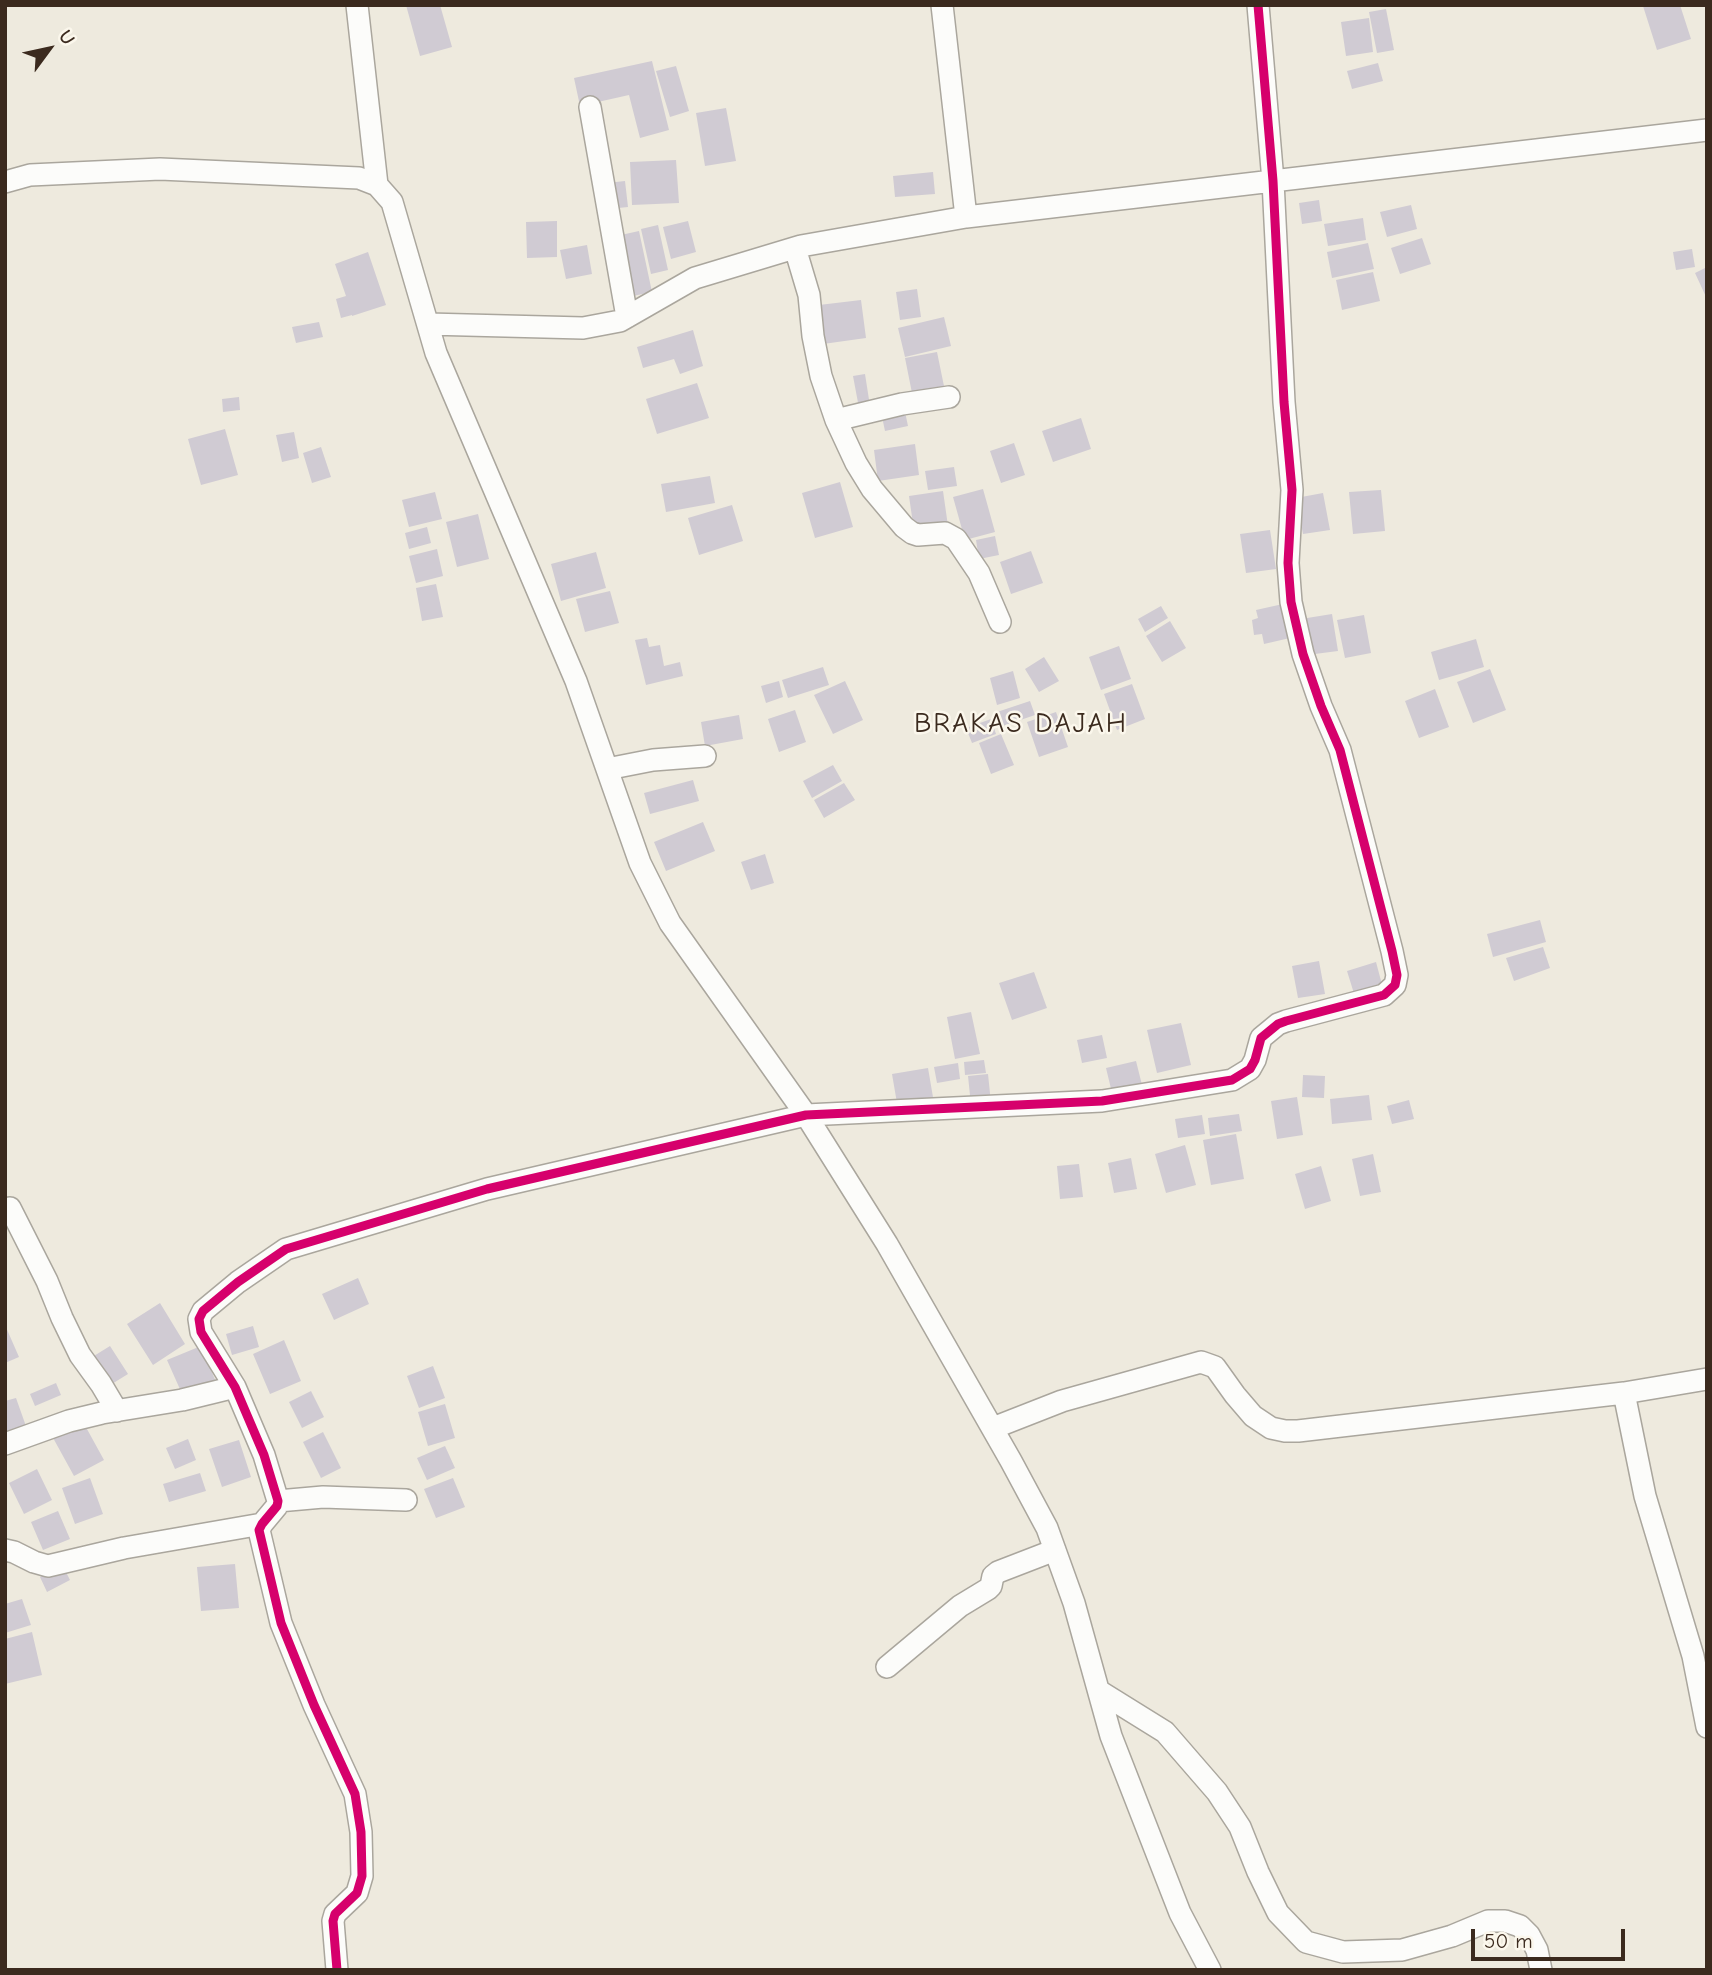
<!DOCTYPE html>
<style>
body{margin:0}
#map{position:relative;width:1712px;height:1975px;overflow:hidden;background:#eeeade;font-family:"Comic Neue",sans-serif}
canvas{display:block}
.frame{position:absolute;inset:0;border:7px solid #3b2a1e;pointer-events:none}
.north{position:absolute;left:14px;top:14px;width:70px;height:70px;-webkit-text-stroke:5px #fbf7ec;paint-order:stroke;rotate:57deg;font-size:19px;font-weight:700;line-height:28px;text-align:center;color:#3b2a1e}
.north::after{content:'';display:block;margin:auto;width:24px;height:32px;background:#3b2a1e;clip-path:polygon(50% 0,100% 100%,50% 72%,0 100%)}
.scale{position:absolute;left:1471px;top:1929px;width:154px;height:32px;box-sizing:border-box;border:4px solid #3b2a1e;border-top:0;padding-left:9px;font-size:21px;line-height:24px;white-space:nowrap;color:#3b2a1e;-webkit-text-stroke:5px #fbf7ec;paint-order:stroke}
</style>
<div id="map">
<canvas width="1712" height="1975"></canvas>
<div class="frame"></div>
<div class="north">U</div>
<div class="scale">50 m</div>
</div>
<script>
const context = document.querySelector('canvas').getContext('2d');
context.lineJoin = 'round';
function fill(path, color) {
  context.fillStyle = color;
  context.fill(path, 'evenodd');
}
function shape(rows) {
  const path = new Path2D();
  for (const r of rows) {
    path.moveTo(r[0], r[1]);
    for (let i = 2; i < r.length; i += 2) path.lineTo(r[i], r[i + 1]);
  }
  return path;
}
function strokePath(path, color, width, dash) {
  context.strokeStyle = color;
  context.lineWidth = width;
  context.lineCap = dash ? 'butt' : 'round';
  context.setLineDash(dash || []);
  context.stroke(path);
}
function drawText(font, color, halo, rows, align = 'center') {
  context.font = font + ' "Comic Neue",sans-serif';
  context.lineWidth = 5;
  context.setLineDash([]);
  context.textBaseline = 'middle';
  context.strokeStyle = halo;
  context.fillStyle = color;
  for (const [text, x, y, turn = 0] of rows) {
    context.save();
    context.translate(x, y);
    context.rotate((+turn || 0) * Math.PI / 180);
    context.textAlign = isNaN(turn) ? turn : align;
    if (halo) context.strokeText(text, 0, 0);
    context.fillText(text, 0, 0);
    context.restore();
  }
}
const building = shape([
 [406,5,440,5,452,47,420,56],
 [1647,5,1680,5,1691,39,1657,50,1643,6],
 [1386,9,1394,50,1377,53,1369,12],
 [1369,18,1373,52,1346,56,1341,22],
 [652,61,669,130,640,138,629,95,580,106,574,78],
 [1378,63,1383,81,1352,89,1347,71],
 [676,66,689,111,670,117,656,71],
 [726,108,736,161,705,166,696,113],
 [676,160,679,203,632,205,630,162],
 [933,172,935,194,895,197,893,176],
 [625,181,628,207,609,209,607,183],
 [1319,200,1322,221,1302,224,1299,203],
 [1411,205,1417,229,1387,237,1380,212],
 [1363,218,1366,240,1328,246,1324,224],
 [557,221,557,257,527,258,526,222],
 [688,221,696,252,671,259,663,227],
 [658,225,668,270,651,274,641,229],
 [639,231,652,292,633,296,621,235],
 [1422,238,1431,264,1400,274,1391,248],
 [1368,243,1374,269,1332,278,1327,252],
 [587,245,592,274,566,279,560,250],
 [1692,249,1695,267,1676,270,1673,252],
 [368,252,386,305,352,316,352,315,341,318,336,299,346,296,335,264],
 [1707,267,1707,299,1695,273],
 [1373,272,1380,301,1342,310,1336,280],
 [917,289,921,317,900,320,896,292],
 [861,300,866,338,823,344,819,305],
 [944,317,951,346,905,357,898,328],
 [319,322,323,337,296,343,292,327],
 [693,330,703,366,680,374,674,359,643,368,637,347],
 [937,352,945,391,913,398,905,358],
 [865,374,870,406,859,408,853,376],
 [697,383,709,418,657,434,646,399],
 [239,397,240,410,223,412,222,399],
 [904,407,908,426,885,431,881,412],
 [1081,418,1091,449,1053,462,1042,431],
 [225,429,238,475,201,485,188,439],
 [294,432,299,458,282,462,276,435],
 [1014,443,1025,475,1001,483,990,451],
 [915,444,919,475,878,481,874,450],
 [321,447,331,477,312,483,303,453],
 [954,467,957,486,928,490,925,471],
 [710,476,715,503,666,512,661,484],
 [840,482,853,527,815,538,802,493],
 [983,489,995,532,965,540,953,497],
 [1381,490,1385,531,1353,534,1349,492],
 [943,491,948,526,914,531,909,496],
 [435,492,442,519,409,527,402,500],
 [1323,493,1330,530,1303,534,1296,498],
 [732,505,743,541,699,555,688,518],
 [478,514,489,559,457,567,446,522],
 [427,527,431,543,409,549,405,533],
 [1270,530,1276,569,1246,573,1240,534],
 [995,536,999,555,979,559,976,540],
 [437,549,443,576,416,583,409,556],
 [1031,551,1043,583,1011,594,1000,562],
 [596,552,606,588,561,601,551,564],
 [436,584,443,617,422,621,416,588],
 [610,591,619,623,585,632,576,599],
 [1283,604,1290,638,1264,644,1262,634,1254,635,1252,620,1258,618,1256,610],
 [1161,606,1168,618,1145,632,1138,619],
 [1332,614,1338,651,1307,655,1301,619],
 [1364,615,1371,653,1345,658,1337,620],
 [1170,621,1186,648,1162,662,1146,636],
 [647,638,649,647,660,645,664,666,680,662,683,676,646,685,635,640],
 [1476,639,1484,667,1439,680,1431,652],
 [1119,646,1131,679,1101,690,1089,657],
 [1044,657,1059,681,1039,692,1025,669],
 [823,667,829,685,788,698,782,680],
 [1490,669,1506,710,1473,723,1457,682],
 [1013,671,1020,698,997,705,990,678],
 [779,681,783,697,766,703,761,686],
 [845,681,863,720,833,734,814,695],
 [1132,684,1145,719,1117,730,1104,694],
 [1435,689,1449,727,1419,738,1405,701],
 [1030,701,1035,715,1000,727,994,713],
 [795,710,806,742,779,752,768,719],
 [1056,712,1068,747,1039,757,1027,722],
 [739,715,743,739,705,746,701,722],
 [991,719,996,734,972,743,966,728],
 [1001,734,1014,765,991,774,979,743],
 [833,765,842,781,812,798,803,781],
 [693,780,699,801,650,814,644,793],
 [844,783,855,800,824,818,814,800],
 [703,822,715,851,666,871,654,842],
 [765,854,774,883,751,890,741,862],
 [1540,920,1546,942,1493,957,1487,934],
 [1543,947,1550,968,1514,981,1506,958],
 [1319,961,1325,994,1298,998,1292,966],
 [1376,962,1384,992,1356,1000,1347,971],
 [1034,972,1047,1008,1012,1020,999,983],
 [971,1012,980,1054,955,1059,947,1017],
 [1181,1023,1191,1065,1157,1073,1147,1030],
 [1102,1035,1107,1058,1082,1063,1077,1040],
 [984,1060,986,1073,965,1075,964,1062],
 [1136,1061,1143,1089,1113,1097,1106,1068],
 [958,1063,960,1079,937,1083,934,1067],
 [928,1068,934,1103,898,1109,892,1074],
 [988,1074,991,1103,971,1105,968,1076],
 [1303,1075,1325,1076,1324,1098,1302,1097],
 [1369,1095,1372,1120,1332,1124,1330,1099],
 [1297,1097,1303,1135,1277,1139,1271,1101],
 [1409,1100,1414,1119,1392,1124,1387,1106],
 [1239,1114,1242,1131,1210,1136,1208,1118],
 [1202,1115,1205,1134,1178,1138,1175,1119],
 [1236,1134,1244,1179,1211,1185,1203,1140],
 [1185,1145,1196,1185,1166,1193,1155,1154],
 [1373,1154,1381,1192,1360,1196,1352,1159],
 [1131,1158,1137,1189,1114,1193,1108,1163],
 [1079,1164,1083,1197,1060,1199,1057,1166],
 [1321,1166,1331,1201,1305,1209,1295,1174],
 [358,1278,369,1304,334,1320,322,1294],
 [160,1303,185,1344,153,1365,127,1324],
 [5,1325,19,1357,5,1363],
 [253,1326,259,1347,232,1355,226,1334],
 [284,1340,301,1381,270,1394,253,1354],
 [110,1346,128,1374,107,1387,89,1359],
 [201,1346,216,1382,183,1396,167,1360],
 [433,1366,445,1398,419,1408,407,1376],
 [56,1383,61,1395,35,1406,30,1394],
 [311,1391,324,1417,302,1428,289,1402],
 [16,1398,27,1429,5,1437,5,1401],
 [445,1404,455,1438,428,1446,418,1412],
 [82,1420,104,1460,74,1476,52,1436],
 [323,1432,341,1468,321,1478,303,1442],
 [188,1439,196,1460,175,1469,166,1448],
 [239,1440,251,1477,222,1487,209,1449],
 [445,1446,455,1468,427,1480,417,1458],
 [37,1469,52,1500,24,1514,9,1483],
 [200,1473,206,1491,169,1502,163,1484],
 [90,1478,103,1514,75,1524,62,1488],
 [453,1478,465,1507,436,1518,424,1489],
 [58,1511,70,1539,43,1550,31,1522],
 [235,1564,239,1608,201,1611,197,1567],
 [63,1566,70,1580,47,1592,40,1577],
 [22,1599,31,1625,5,1633,5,1604],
 [32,1632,42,1675,5,1684,5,1639]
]);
const minor = shape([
 [357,5,377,185],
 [942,5,966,217],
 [590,107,627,317],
 [5,182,30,175,160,169,359,178,377,185,392,202,436,353,576,681,640,863,670,923,806,1115,887,1244,1011,1461,1047,1528,1074,1603,1111,1736,1180,1913,1210,1970],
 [795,248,809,295,813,336,821,376,836,420,856,463,872,489,904,527,912,533,918,535,945,533,956,539,979,573,1000,622],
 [428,324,583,328,620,321,695,278,801,246,966,217,1707,130],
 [836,420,902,404,949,397],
 [607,769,653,760,705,756],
 [10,1208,47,1281,62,1318,80,1355,101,1384,117,1411],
 [1624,1393,1645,1496,1693,1656,1707,1727],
 [993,1428,1062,1401,1201,1362,1215,1367,1235,1395,1253,1416,1271,1428,1285,1431,1298,1431,1624,1393,1707,1379],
 [5,1444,69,1421,102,1413,182,1400,235,1387],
 [278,1501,323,1497,406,1500],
 [5,1550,14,1552,34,1562,48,1566,124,1548,262,1524],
 [887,1667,960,1606,988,1589,991,1586,993,1576,998,1572,1055,1550],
 [1099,1691,1165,1732,1217,1792,1240,1827,1258,1872,1278,1913,1306,1942,1343,1952,1402,1950,1452,1936,1488,1921,1505,1921,1520,1926,1529,1935,1537,1950,1541,1970],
 [337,1970,333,1921,335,1914,357,1893,362,1876,361,1832,355,1794,314,1705,281,1623,259,1530,262,1524,277,1506,278,1501,264,1455,235,1387,201,1332,199,1319,203,1311,238,1282,286,1249,487,1189,806,1115,1102,1101,1232,1080,1250,1069,1255,1060,1261,1038,1278,1024,1286,1021,1384,995,1395,985,1397,975,1392,951,1340,750,1321,706,1303,654,1291,602,1288,563,1292,490,1284,402,1273,181,1258,5]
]);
const cycleway = shape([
 [337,1970,333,1921,335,1914,357,1893,362,1876,361,1832,355,1794,314,1705,281,1623,259,1530,262,1524,277,1506,278,1501,264,1455,235,1387,201,1332,199,1319,203,1311,238,1282,286,1249,487,1189,806,1115,1102,1101,1232,1080,1250,1069,1255,1060,1261,1038,1278,1024,1286,1021,1384,995,1395,985,1397,975,1392,951,1340,750,1321,706,1303,654,1291,602,1288,563,1292,490,1284,402,1273,181,1258,5]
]);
const quarterNames = [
 ["BRAKAS DAJAH",1021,724]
];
fill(building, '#d0cbd3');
strokePath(minor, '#aaa69d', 24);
strokePath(minor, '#fcfcfa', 21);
strokePath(cycleway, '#d6006c', 9);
context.letterSpacing = '2px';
drawText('28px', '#3b2a1e', '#fbf7ec', quarterNames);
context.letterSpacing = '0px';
</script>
